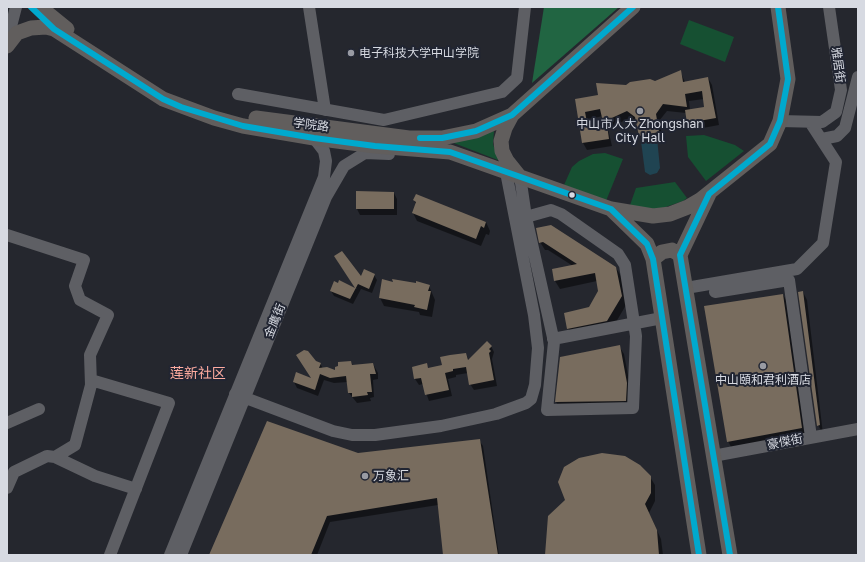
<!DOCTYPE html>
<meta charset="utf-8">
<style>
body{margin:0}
#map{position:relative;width:865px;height:562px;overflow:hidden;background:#25272e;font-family:"Golos Text",sans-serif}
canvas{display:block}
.frame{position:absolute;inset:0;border:8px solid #d7dae2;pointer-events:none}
</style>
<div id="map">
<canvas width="865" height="562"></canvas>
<div class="frame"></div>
</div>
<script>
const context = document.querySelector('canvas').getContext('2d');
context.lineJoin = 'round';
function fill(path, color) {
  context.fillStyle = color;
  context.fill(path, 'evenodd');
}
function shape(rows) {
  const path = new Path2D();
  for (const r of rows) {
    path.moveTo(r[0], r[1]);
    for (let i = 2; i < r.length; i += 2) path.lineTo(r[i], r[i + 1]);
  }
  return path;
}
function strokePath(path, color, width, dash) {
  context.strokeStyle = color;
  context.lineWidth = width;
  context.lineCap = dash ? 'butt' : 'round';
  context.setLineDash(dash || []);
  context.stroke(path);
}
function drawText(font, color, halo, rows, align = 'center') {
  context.font = font + ' "Golos Text","Noto Sans SC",sans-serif';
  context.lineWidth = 4;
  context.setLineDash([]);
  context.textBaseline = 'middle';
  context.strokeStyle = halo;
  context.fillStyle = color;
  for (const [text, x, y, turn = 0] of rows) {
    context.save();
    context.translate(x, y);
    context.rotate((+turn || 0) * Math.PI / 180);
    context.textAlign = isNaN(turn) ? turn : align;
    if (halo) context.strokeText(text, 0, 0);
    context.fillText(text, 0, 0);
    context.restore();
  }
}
const green = shape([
 [689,20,734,37,725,62,680,44],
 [494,131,493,144,496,153,503,162,446,140],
 [704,135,735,145,744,151,706,181,688,157,686,136],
 [605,153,623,159,606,201,564,185,572,167,579,161,593,154],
 [675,182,687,198,683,201,654,211,629,208,636,188]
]);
const forest = shape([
 [544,7,619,7,532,83]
]);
const water = shape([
 [649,136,657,138,660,168,657,173,650,175,645,172,641,141]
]);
const shadow = shape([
 [680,71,685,82,708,78,712,85,719,125,692,130,688,123,686,113,667,111,659,121,663,139,644,143,640,136,637,122,631,117,608,129,612,146,587,150,583,143,576,100,599,96,626,86,655,82],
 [704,99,705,108,690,110,689,101],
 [603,116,606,126,590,128,589,119],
 [394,193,397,199,397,215,360,215,357,209],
 [414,200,486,222,490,231,489,235,486,234,481,246,417,221,413,213,416,204],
 [537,229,616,268,621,276,626,305,612,329,573,336,568,328,590,308,599,291,597,281,560,289,555,281,573,266,548,250,545,250,540,242],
 [338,262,361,278,374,275,377,280,372,293,361,289,353,304,334,296,331,291,340,282,357,289],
 [394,283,429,286,435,300,432,317,420,315,419,312,384,306,380,298],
 [803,292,807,300,823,434,818,425],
 [783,295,788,303,806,436,732,449,728,441],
 [491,346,494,352,492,359,497,386,474,390,470,384,468,373,456,375,456,377,448,379,452,396,429,401,423,384,419,385,415,379,426,364,429,369,443,366,466,354,469,360],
 [619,346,624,354,631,391,630,409,561,410,556,402,561,357],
 [316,362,320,363,323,369,337,372,351,362,353,366,373,364,378,373,378,379,373,380,374,397,370,398,371,401,357,403,349,393,348,382,334,383,324,380,318,396,297,388,294,382,313,380],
 [479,440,483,446,499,555,444,555,438,505,330,522,317,555,211,555,358,454],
 [650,477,655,485,655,501,649,513,661,539,663,555,546,555]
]);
const building = shape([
 [681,70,683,82,708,77,716,118,687,123,685,110,704,107,702,91,685,94,687,107,663,104,656,114,659,132,639,136,635,117,627,111,603,122,600,109,585,112,588,128,607,125,609,139,582,143,575,99,598,95,596,83,626,85,630,82,650,79,655,81],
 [356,191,394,192,394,209,356,209],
 [416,194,486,222,484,228,481,226,476,239,412,213,416,202,413,200],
 [551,225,616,267,622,296,607,321,567,329,564,313,589,307,598,291,595,273,554,281,552,269,577,264,543,242,539,243,536,228],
 [342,251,361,276,364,269,375,274,369,289,358,284,350,299,330,291,334,281,338,283,339,280,355,288,334,256],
 [382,279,393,282,392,279,416,283,416,281,430,285,428,291,431,291,427,310,414,307,415,305,379,298],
 [803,291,820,425,817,426,798,292],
 [783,294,802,428,727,442,704,306],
 [487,341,492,346,489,349,491,351,489,353,494,380,469,385,466,367,453,369,453,371,445,373,449,390,425,395,421,378,414,379,412,367,427,363,428,368,442,365,440,357,450,355,466,353,468,360],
 [620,345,627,383,626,401,555,402,560,357],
 [304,350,308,351,316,361,321,363,319,368,327,367,335,370,335,367,338,366,338,362,351,361,352,365,373,363,376,374,370,374,372,392,367,392,368,395,352,397,352,393,348,393,346,376,330,378,320,374,315,390,293,382,296,372,311,378,296,355],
 [267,421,358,453,480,439,498,555,443,555,437,498,327,516,311,555,209,555],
 [602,453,625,456,640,465,651,476,651,493,645,504,657,530,659,555,545,555,548,516,565,500,558,482,564,467,579,458]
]);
const minor = shape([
 [309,7,325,110],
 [7,42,16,7],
 [238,94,384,120,502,92,517,78,525,7],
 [780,121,822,122,836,112,841,90,829,7],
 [822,139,837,136,845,128,858,77],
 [520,176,526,217,554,342,547,410,633,408,636,336,625,265,618,254,561,214,551,210,526,217],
 [7,235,84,260,75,286,80,300,108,315,90,355,91,385,75,445,55,457,47,456,14,472,7,488],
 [686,288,797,269,823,243,836,162,810,122],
 [715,292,789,280,811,437],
 [553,339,662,318],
 [91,380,169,403,110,555],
 [235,394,333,431,352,435,375,435,441,426,496,414,526,403,531,399,535,385,538,348,534,315,506,172],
 [7,423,39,409],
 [713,456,858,429],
 [55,457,95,476,136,489],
 [170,555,324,177,326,161,324,151,314,138],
 [181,555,326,197,344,166,365,153,389,154]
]);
const major = shape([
 [40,7,67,29],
 [7,46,17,33,31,28,46,27,54,29,163,99,214,118,243,126,314,138,375,146,450,152,611,209,653,216,670,214,688,207,700,200,770,144,780,121,788,79,778,7],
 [256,118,409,138,442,138,476,131,512,115],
 [519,176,507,161,502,151,501,141,505,128,512,115,633,7],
 [611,209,647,244,653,259,699,555],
 [680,255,730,555],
 [680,255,709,194],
 [653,259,662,252,672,250,680,255]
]);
const bus1 = shape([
 [31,7,54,29,163,99,181,107,243,126,314,138,375,146,450,152,611,209,647,244,653,259,699,555],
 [420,138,442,138,476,131,512,115,633,7],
 [730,555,680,255,709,194,770,144,780,121,788,79,778,7]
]);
const markers = [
 [351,53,4,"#999ba3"],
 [640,111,4,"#999ba3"],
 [572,195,3.5,"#d7dae2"],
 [763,366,4,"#999ba3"],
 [365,476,4,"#999ba3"]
];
const poiNames = [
 ["电子科技大学中山学院",359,53],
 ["中山市人大 Zhongshan",640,124,"center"],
 ["City Hall",640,138,"center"],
 ["中山頤和君利酒店",763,380,"center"],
 ["万象汇",373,476]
];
const streetNames = [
 ["雅居街",838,65,82],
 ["学院路",311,125,7],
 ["金鹰街",275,321,-68],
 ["豪傑街",785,442,-11]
];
const quarterNames = [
 ["莲新社区",198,374]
];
fill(green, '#165032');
fill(forest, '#216542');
fill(water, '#204452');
fill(shadow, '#0007');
fill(building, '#786c5e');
strokePath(minor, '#5e5f64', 12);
strokePath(major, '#615e5d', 15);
strokePath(bus1, '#00a9ce', 6);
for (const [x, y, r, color] of markers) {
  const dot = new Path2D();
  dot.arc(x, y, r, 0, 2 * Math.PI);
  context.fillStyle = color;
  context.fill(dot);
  strokePath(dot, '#212532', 1.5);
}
drawText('12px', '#d7dae2', '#212532', poiNames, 'left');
drawText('12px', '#d7dae2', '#212532', streetNames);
drawText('14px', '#ffac9f', '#212532', quarterNames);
</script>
